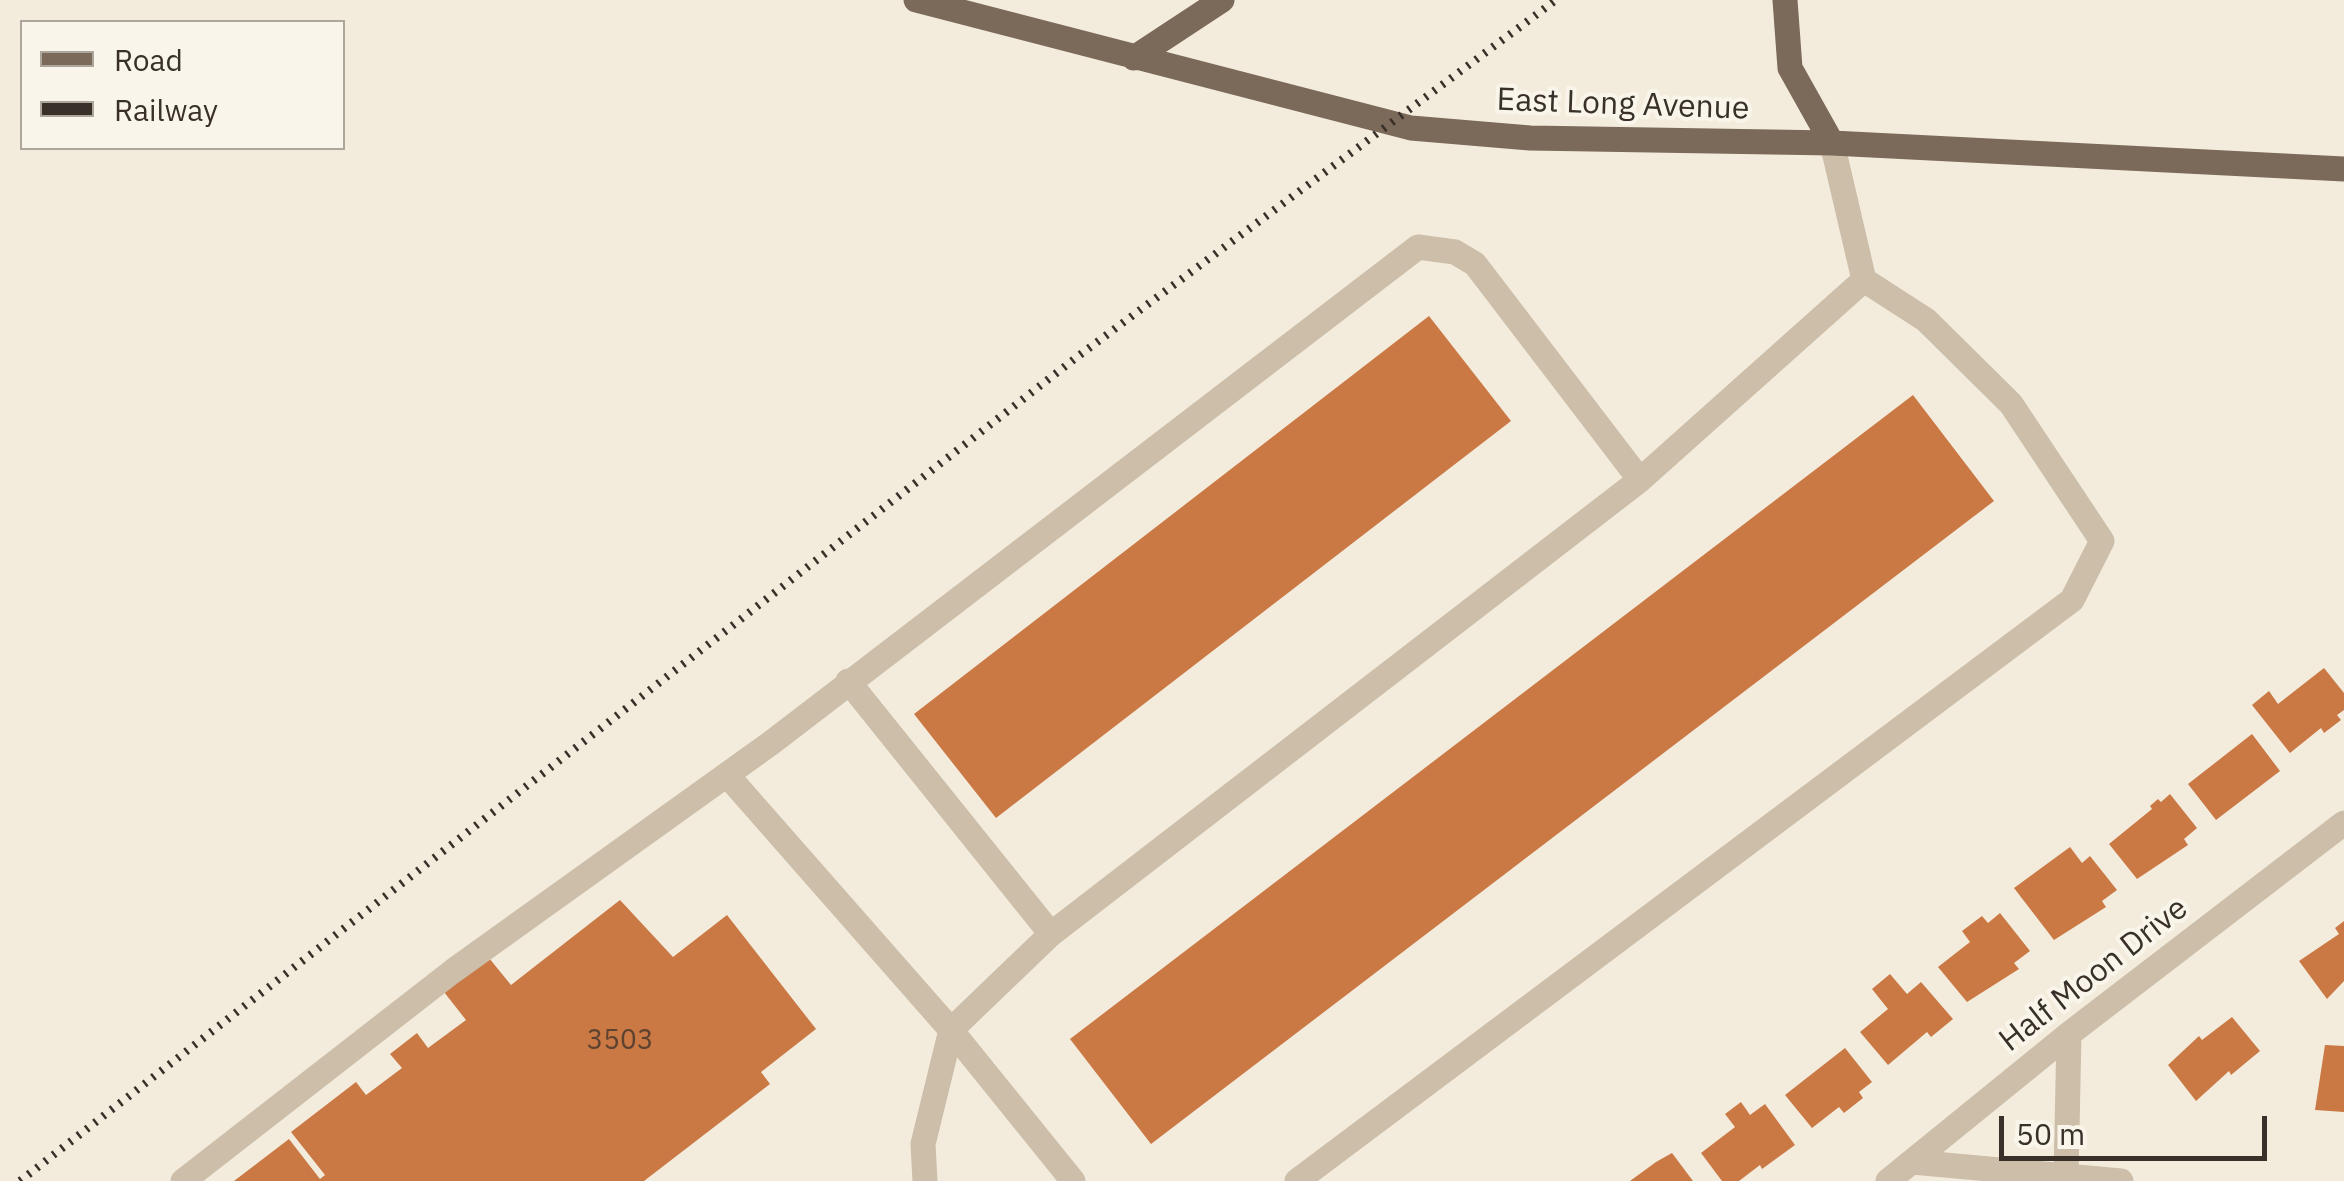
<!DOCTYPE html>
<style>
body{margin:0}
#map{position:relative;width:2344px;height:1181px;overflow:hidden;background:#f3ecdd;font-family:"IBM Plex Sans",sans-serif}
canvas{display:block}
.legend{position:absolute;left:20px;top:20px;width:325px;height:130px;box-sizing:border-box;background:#faf5ea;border:2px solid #ada69d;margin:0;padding:12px 18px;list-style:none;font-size:30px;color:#393029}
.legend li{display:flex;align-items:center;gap:20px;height:50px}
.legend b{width:50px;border:2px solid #ada69d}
.scale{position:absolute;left:1999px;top:1116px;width:268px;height:45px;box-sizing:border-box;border:5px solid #393029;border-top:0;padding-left:12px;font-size:30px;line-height:35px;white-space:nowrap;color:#393029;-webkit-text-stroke:8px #faf5ea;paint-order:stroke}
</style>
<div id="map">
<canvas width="2344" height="1181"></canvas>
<ul class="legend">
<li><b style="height:12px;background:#7b6959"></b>Road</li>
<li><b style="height:12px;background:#393029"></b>Railway</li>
</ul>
<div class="scale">50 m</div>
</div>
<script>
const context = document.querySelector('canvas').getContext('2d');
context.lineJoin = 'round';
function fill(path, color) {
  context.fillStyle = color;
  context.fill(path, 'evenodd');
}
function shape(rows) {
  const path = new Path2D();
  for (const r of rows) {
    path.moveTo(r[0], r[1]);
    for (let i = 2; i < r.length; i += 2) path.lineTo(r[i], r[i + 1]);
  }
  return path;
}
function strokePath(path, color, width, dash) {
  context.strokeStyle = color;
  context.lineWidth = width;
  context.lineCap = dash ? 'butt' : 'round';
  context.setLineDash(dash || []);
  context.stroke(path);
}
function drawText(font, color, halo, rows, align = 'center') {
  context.font = font + ' "IBM Plex Sans",sans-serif';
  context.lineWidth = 8;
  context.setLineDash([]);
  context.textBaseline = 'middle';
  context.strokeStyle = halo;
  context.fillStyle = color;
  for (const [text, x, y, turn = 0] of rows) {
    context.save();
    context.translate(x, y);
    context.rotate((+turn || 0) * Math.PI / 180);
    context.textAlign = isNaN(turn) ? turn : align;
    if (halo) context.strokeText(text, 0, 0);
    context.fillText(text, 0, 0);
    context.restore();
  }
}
const building = shape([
 [1429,316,1511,421,996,818,914,714],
 [1913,395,1994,501,1151,1144,1070,1039],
 [2324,668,2344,693,2344,710,2337,715,2341,720,2324,733,2321,728,2290,753,2252,705,2269,691,2278,704],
 [2252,734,2280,771,2216,820,2188,784],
 [2170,794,2197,828,2184,839,2188,845,2137,879,2109,844,2152,809,2150,806,2158,799,2161,802],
 [2070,847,2082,863,2090,856,2117,890,2102,901,2106,907,2054,940,2014,888],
 [620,900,673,957,727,915,816,1029,761,1072,770,1084,644,1181,234,1181,289,1139,320,1179,325,1175,291,1132,356,1082,366,1095,402,1068,390,1054,417,1033,428,1048,466,1020,444,992,489,958,511,985],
 [2000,913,2030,951,2014,963,2019,969,1967,1002,1938,967,1970,942,1962,931,1982,916,1988,923],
 [2344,921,2344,981,2327,999,2299,961,2339,934,2335,928],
 [1890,974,1907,994,1921,982,1953,1019,1931,1037,1927,1032,1888,1065,1860,1032,1888,1009,1872,989],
 [2232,1017,2260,1051,2231,1075,2229,1071,2196,1101,2168,1065,2199,1036,2202,1040],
 [2325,1045,2344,1046,2344,1112,2315,1110],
 [1845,1048,1872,1082,1859,1092,1863,1098,1844,1113,1839,1107,1812,1128,1785,1095],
 [1741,1102,1750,1115,1765,1104,1795,1145,1762,1169,1760,1165,1739,1181,1722,1181,1701,1153,1735,1127,1725,1114],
 [1672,1153,1693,1181,1630,1181,1656,1162]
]);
const minor = shape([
 [848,681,1051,934],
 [727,775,951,1030,1073,1181],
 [1912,1162,2121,1181],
 [2066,1178,2069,1034],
 [183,1181,453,971,771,743,1418,247,1455,252,1475,264,1640,480],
 [925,1181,923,1144,951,1030,1051,934,1640,480,1864,280,1832,143],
 [1297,1181,2072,600,2102,541,2011,404,1926,320,1864,280],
 [1888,1181,2069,1034,2344,823]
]);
const major = shape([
 [916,0,1411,128,1530,138,1832,143,2344,169],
 [1785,0,1790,68,1832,143],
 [1134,58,1222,0]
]);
const rail = shape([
 [20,1181,1077,357,1556,0]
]);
const numberNames = [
 ["3503",620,1041]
];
const streetNames = [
 ["East Long Avenue",1623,105,2],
 ["Half Moon Drive",2094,975,-38]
];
fill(building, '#ca7844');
strokePath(minor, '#ccbea8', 25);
strokePath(major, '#7b6959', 25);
strokePath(rail, '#393029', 8, [2.5, 8]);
drawText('28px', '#5d4230', null, numberNames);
drawText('32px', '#393029', '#faf5ea', streetNames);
</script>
